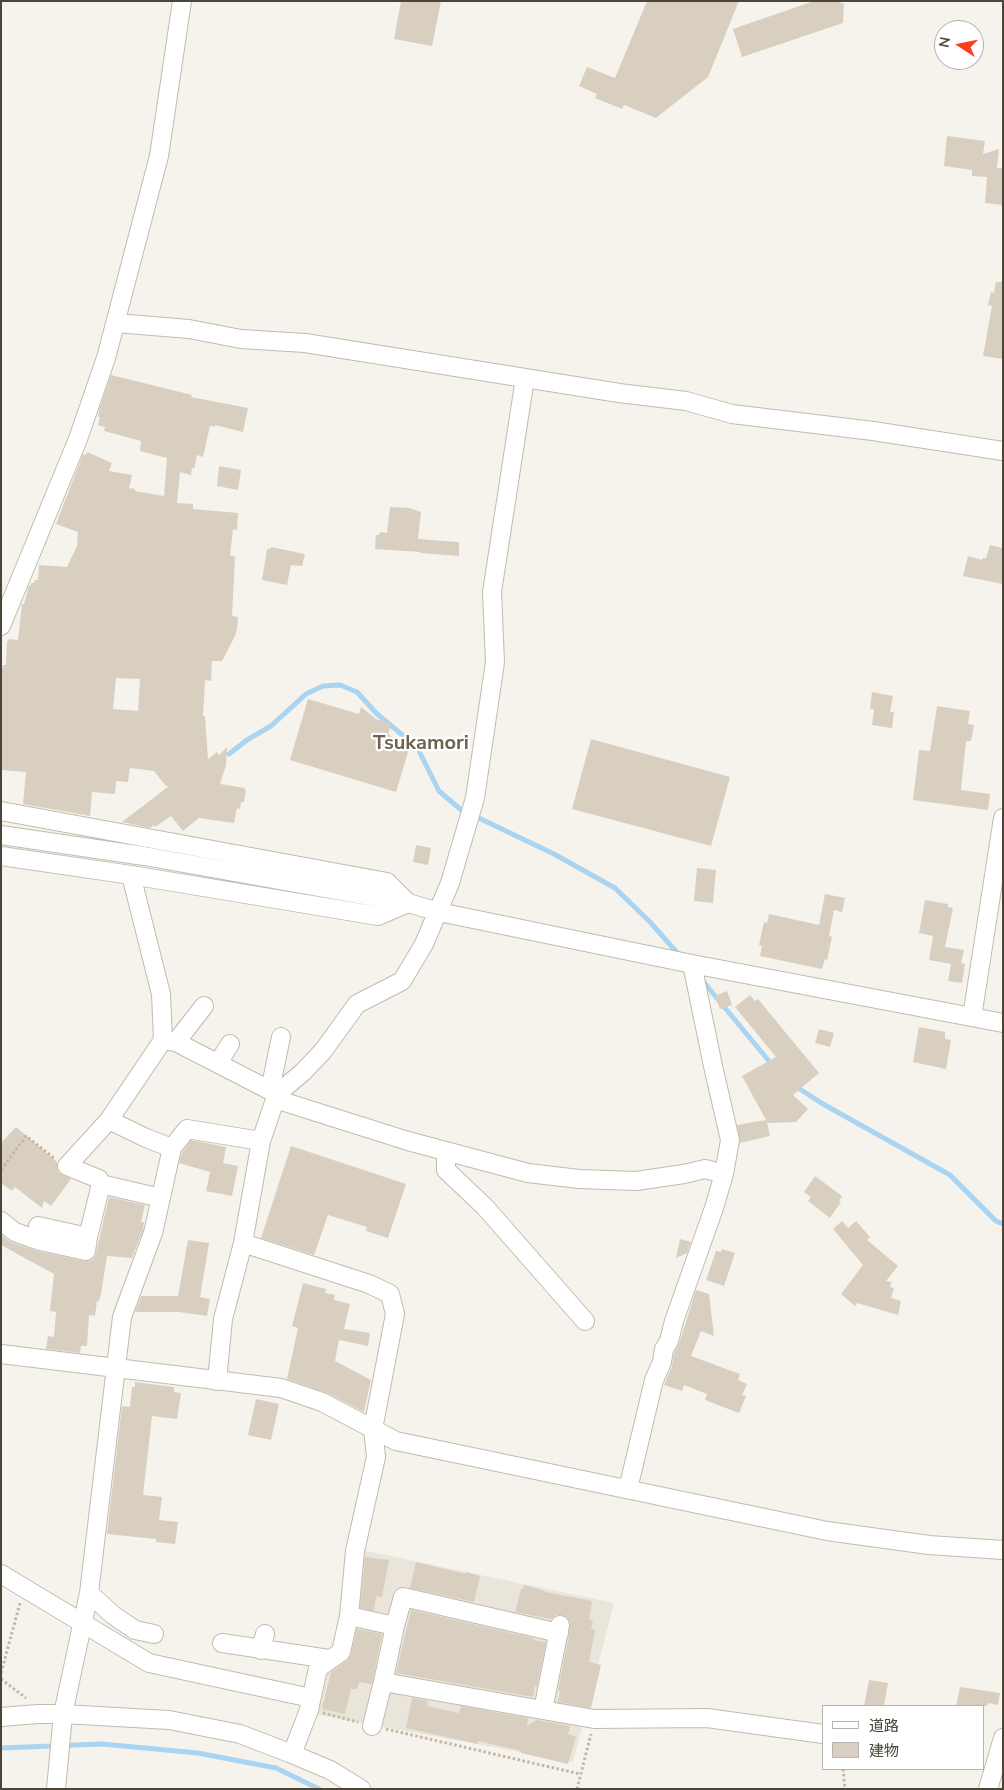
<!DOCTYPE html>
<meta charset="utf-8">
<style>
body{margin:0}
#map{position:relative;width:1004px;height:1790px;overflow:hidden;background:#f6f3ec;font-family:"Nunito Sans","Noto Sans JP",sans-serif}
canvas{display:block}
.frame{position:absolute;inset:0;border:2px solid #4b4439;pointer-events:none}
.legend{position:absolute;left:822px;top:1705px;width:162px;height:65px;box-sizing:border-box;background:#fff;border:1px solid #b7b4b0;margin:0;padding:6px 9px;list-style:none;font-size:15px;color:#4b4439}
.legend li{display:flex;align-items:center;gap:10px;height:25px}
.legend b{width:25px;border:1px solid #b7b4b0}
.north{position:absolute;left:934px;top:20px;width:50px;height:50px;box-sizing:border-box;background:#fff;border:1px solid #b7b4b0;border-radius:50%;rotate:281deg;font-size:14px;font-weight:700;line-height:20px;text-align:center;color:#4b4439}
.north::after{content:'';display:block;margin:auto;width:18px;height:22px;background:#fc3f1d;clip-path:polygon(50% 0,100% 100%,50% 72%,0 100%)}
</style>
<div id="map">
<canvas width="1004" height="1790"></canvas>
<div class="frame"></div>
<ul class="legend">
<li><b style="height:6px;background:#fff"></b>道路</li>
<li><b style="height:14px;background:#d8cfc1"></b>建物</li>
</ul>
<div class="north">N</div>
</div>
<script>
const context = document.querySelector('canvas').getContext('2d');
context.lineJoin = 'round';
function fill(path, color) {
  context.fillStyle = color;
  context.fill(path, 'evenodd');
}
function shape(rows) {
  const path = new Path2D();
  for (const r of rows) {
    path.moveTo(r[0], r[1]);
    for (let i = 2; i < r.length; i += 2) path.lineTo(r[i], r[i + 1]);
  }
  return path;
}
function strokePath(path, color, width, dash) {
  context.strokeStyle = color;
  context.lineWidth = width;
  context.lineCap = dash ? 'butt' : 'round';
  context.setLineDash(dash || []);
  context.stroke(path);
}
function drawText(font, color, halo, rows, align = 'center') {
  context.font = font + ' "Nunito Sans",sans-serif';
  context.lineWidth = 4.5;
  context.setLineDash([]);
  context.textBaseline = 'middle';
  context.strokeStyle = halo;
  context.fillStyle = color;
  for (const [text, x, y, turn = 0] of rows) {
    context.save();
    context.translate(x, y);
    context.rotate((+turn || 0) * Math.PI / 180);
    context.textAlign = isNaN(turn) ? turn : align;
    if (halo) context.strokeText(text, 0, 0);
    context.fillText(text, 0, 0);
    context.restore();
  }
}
const residential = shape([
 [357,1549,614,1603,573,1762,304,1712,312,1672,334,1661]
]);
const stream = shape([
 [229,754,247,740,271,726,306,694,323,686,340,685,357,692,377,714,417,747,439,791,460,809,554,854,615,888,650,922,681,957],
 [702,980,773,1066],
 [795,1086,823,1104,950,1175,996,1221,1003,1224],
 [1,1748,102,1744,198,1753,276,1768,319,1789]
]);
const building = shape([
 [401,1,441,1,432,46,394,39],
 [647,1,739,1,708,77,656,118,624,105,622,109,595,98,597,94,579,86,587,67,615,78],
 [814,1,837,1,844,4,843,23,742,57,733,29],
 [947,136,985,141,983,154,999,149,997,168,1003,168,1003,205,985,203,987,177,972,176,972,170,944,166],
 [996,282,1003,282,1003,359,983,356,992,306,988,305,991,292,994,293],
 [111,375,192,395,191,397,248,408,243,432,215,425,215,427,210,426,203,457,197,455,194,469,192,468,191,475,180,472,177,503,193,504,193,509,238,513,237,530,233,529,230,555,235,557,232,616,238,617,237,629,235,636,222,661,212,661,211,681,205,680,203,716,205,716,208,759,217,752,219,755,227,747,226,765,220,784,245,788,245,790,246,790,244,802,241,802,240,809,237,808,234,823,199,818,183,831,171,816,155,827,154,825,150,828,122,822,169,786,166,786,154,771,130,768,128,782,116,781,115,794,92,792,90,816,23,804,26,772,1,770,1,667,3,668,3,665,6,665,7,642,9,639,18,640,22,604,24,604,29,585,31,586,31,583,34,583,35,580,38,580,39,565,67,567,77,546,78,532,56,524,83,454,86,455,87,452,112,463,109,471,132,475,129,488,135,489,135,491,164,496,167,458,140,451,141,441,104,431,105,427,98,425,100,417,98,417,99,410],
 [116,678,140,679,138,711,113,709],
 [219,466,241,470,238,490,217,486],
 [390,507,409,508,421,512,418,539,458,542,459,543,459,556,420,553,421,552,375,549,376,535,379,535,380,532,387,533],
 [990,545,1003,548,1003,584,963,576,968,556,982,560,983,558,986,558],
 [271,547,305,554,302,566,291,565,287,585,262,580,267,549,270,549],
 [872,692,893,696,890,712,894,712,892,728,872,725,874,709,870,709],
 [308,699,359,714,361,707,376,719,391,724,388,734,409,749,396,792,290,760],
 [937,706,970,711,968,724,974,725,971,741,966,741,961,790,990,794,988,810,913,800,919,750,930,751],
 [591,739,730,777,711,846,572,809],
 [416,845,431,848,428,865,413,862],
 [697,868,716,870,713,903,694,901],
 [825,894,845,898,842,912,834,910,829,936,832,937,827,960,825,959,822,969,760,956,762,946,759,945,764,922,767,923,769,914,819,925],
 [925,900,948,904,948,907,953,908,945,947,964,950,961,963,965,964,962,983,948,981,951,964,929,960,933,936,919,933],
 [727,991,732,1005,720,1009,715,996],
 [750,995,755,1001,758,999,819,1073,793,1095,808,1109,796,1122,768,1123,767,1122,770,1136,740,1143,737,1125,766,1120,742,1076,776,1057,735,1007],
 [919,1027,945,1032,945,1039,951,1040,946,1069,913,1062],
 [819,1029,834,1033,830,1047,815,1043],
 [16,1127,57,1162,57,1168,59,1173,71,1179,51,1206,44,1201,42,1208,15,1187,12,1191,1,1183,1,1143],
 [191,1140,226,1147,223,1163,238,1166,232,1196,206,1191,210,1172,179,1163,182,1153],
 [291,1146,406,1184,388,1238,366,1231,367,1227,328,1215,314,1255,261,1238],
 [815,1176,842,1196,839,1201,841,1202,830,1218,808,1201,811,1197,804,1192],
 [109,1197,145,1205,141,1222,144,1222,143,1230,132,1258,107,1256,101,1294,99,1301,97,1301,95,1316,89,1315,87,1346,81,1346,80,1353,46,1349,48,1336,54,1337,56,1312,50,1311,54,1274,1,1245,1,1235,11,1242,37,1251,84,1261,90,1261,94,1258,96,1253],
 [842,1221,848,1228,856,1221,870,1237,867,1240,898,1266,886,1281,892,1282,890,1287,894,1288,891,1298,901,1301,898,1315,857,1303,855,1306,841,1294,863,1265,833,1229],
 [680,1239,691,1242,687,1253,676,1258],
 [188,1240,209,1243,200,1297,210,1299,207,1316,179,1312,135,1312,141,1296,178,1296],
 [722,1249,735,1253,724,1286,706,1280,716,1251,721,1252],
 [303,1283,326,1289,325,1293,335,1295,334,1300,350,1304,344,1329,370,1333,368,1346,339,1340,335,1361,371,1380,364,1412,327,1393,287,1379,298,1328,292,1326],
 [696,1290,709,1294,714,1336,701,1331,691,1356,740,1374,738,1380,747,1384,742,1395,746,1396,739,1413,705,1400,707,1394,684,1385,682,1391,664,1385,672,1366,674,1353,679,1344],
 [135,1382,174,1387,174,1392,181,1393,177,1419,152,1416,143,1495,162,1497,159,1520,178,1522,175,1544,156,1542,156,1539,107,1534,122,1406,130,1407,132,1387,135,1387],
 [256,1399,279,1404,271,1440,248,1435],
 [365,1557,389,1560,382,1597,376,1596,374,1611,360,1608],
 [416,1562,466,1574,466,1572,480,1576,474,1602,410,1588],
 [524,1585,545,1591,545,1592,592,1601,589,1620,593,1621,591,1629,595,1630,589,1662,601,1665,591,1708,558,1702,560,1691,558,1691,569,1635,570,1622,567,1617,562,1615,556,1615,551,1619,515,1612,521,1589,523,1589],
 [411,1610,533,1638,533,1640,546,1642,537,1687,535,1686,533,1697,396,1673],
 [357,1629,382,1634,372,1684,359,1682,357,1689,351,1689,345,1714,322,1709,331,1672,347,1661,351,1655],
 [869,1680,888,1683,884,1706,864,1706],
 [960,1687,1000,1693,998,1705,988,1703,987,1706,956,1706],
 [412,1698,428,1701,427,1706,459,1713,461,1706,528,1718,527,1726,537,1720,570,1726,568,1734,576,1737,568,1764,521,1753,521,1751,478,1741,478,1744,406,1728]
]);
const path = shape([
 [1,1170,26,1136,54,1158],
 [1,1673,20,1603],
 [1,1679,26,1698],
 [323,1713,358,1722],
 [386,1729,580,1774],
 [843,1769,845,1789],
 [577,1789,591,1734]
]);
const minor = shape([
 [116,323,189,329,241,339,305,343,525,378,492,592,495,662,475,798,450,883,424,944,402,981,357,1004,323,1051,303,1072,277,1094,261,1141,243,1243,223,1319,217,1381],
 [525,378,619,393,686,401,732,414,873,431,1003,451],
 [1,626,78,439,106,358,159,156,182,1],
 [1,811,387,882,408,903,378,916,131,875,1,856],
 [1,835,144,856,408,903,439,912,692,964,1003,1023],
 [972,1017,1003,818],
 [163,1040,176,1042,277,1094],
 [176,1042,204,1006],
 [218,1063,230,1044],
 [270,1090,281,1037],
 [275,1099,408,1141,528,1173,579,1179,636,1181,684,1174,705,1169,724,1174],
 [109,1120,146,1138,172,1148],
 [446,1152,446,1170,485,1207,585,1321],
 [101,1184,99,1179,67,1166,109,1120,163,1040,161,994,131,875],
 [1,1221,15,1232,40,1241,86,1251,88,1237,101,1184,161,1198],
 [38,1226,88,1237],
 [243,1243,369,1284,390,1294,395,1314,373,1429,376,1457,355,1551,349,1616,341,1652,318,1668,309,1710,292,1754],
 [1,1354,281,1388,322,1402,396,1441,827,1531,929,1545,1003,1550],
 [628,1489,654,1380,662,1362,664,1349,669,1341,674,1321,714,1208,724,1174,730,1140,713,1066,692,964],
 [1,1574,149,1663,311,1698],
 [89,1593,113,1615,135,1630,154,1634],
 [349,1616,395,1626,383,1682,594,1719,707,1718,823,1734],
 [395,1626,403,1597,559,1633],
 [222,1643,329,1659],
 [261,1650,265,1634],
 [543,1710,560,1625],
 [1,1717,38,1714,63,1714,169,1720,240,1734,292,1754,330,1770,361,1789],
 [372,1726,383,1682],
 [56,1789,63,1714,89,1593,122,1317,153,1233,172,1148,187,1129,261,1141],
 [988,1789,1003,1738]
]);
const quarterNames = [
 ["Tsukamori",421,744]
];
fill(residential, '#eae5da');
strokePath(stream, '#a9d4f2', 5);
fill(building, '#d8cfc1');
strokePath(minor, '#c2bbae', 20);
strokePath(path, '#c4b79f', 3, [2.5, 2.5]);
strokePath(minor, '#fff', 18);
drawText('bold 20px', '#6e6250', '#fff', quarterNames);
</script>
